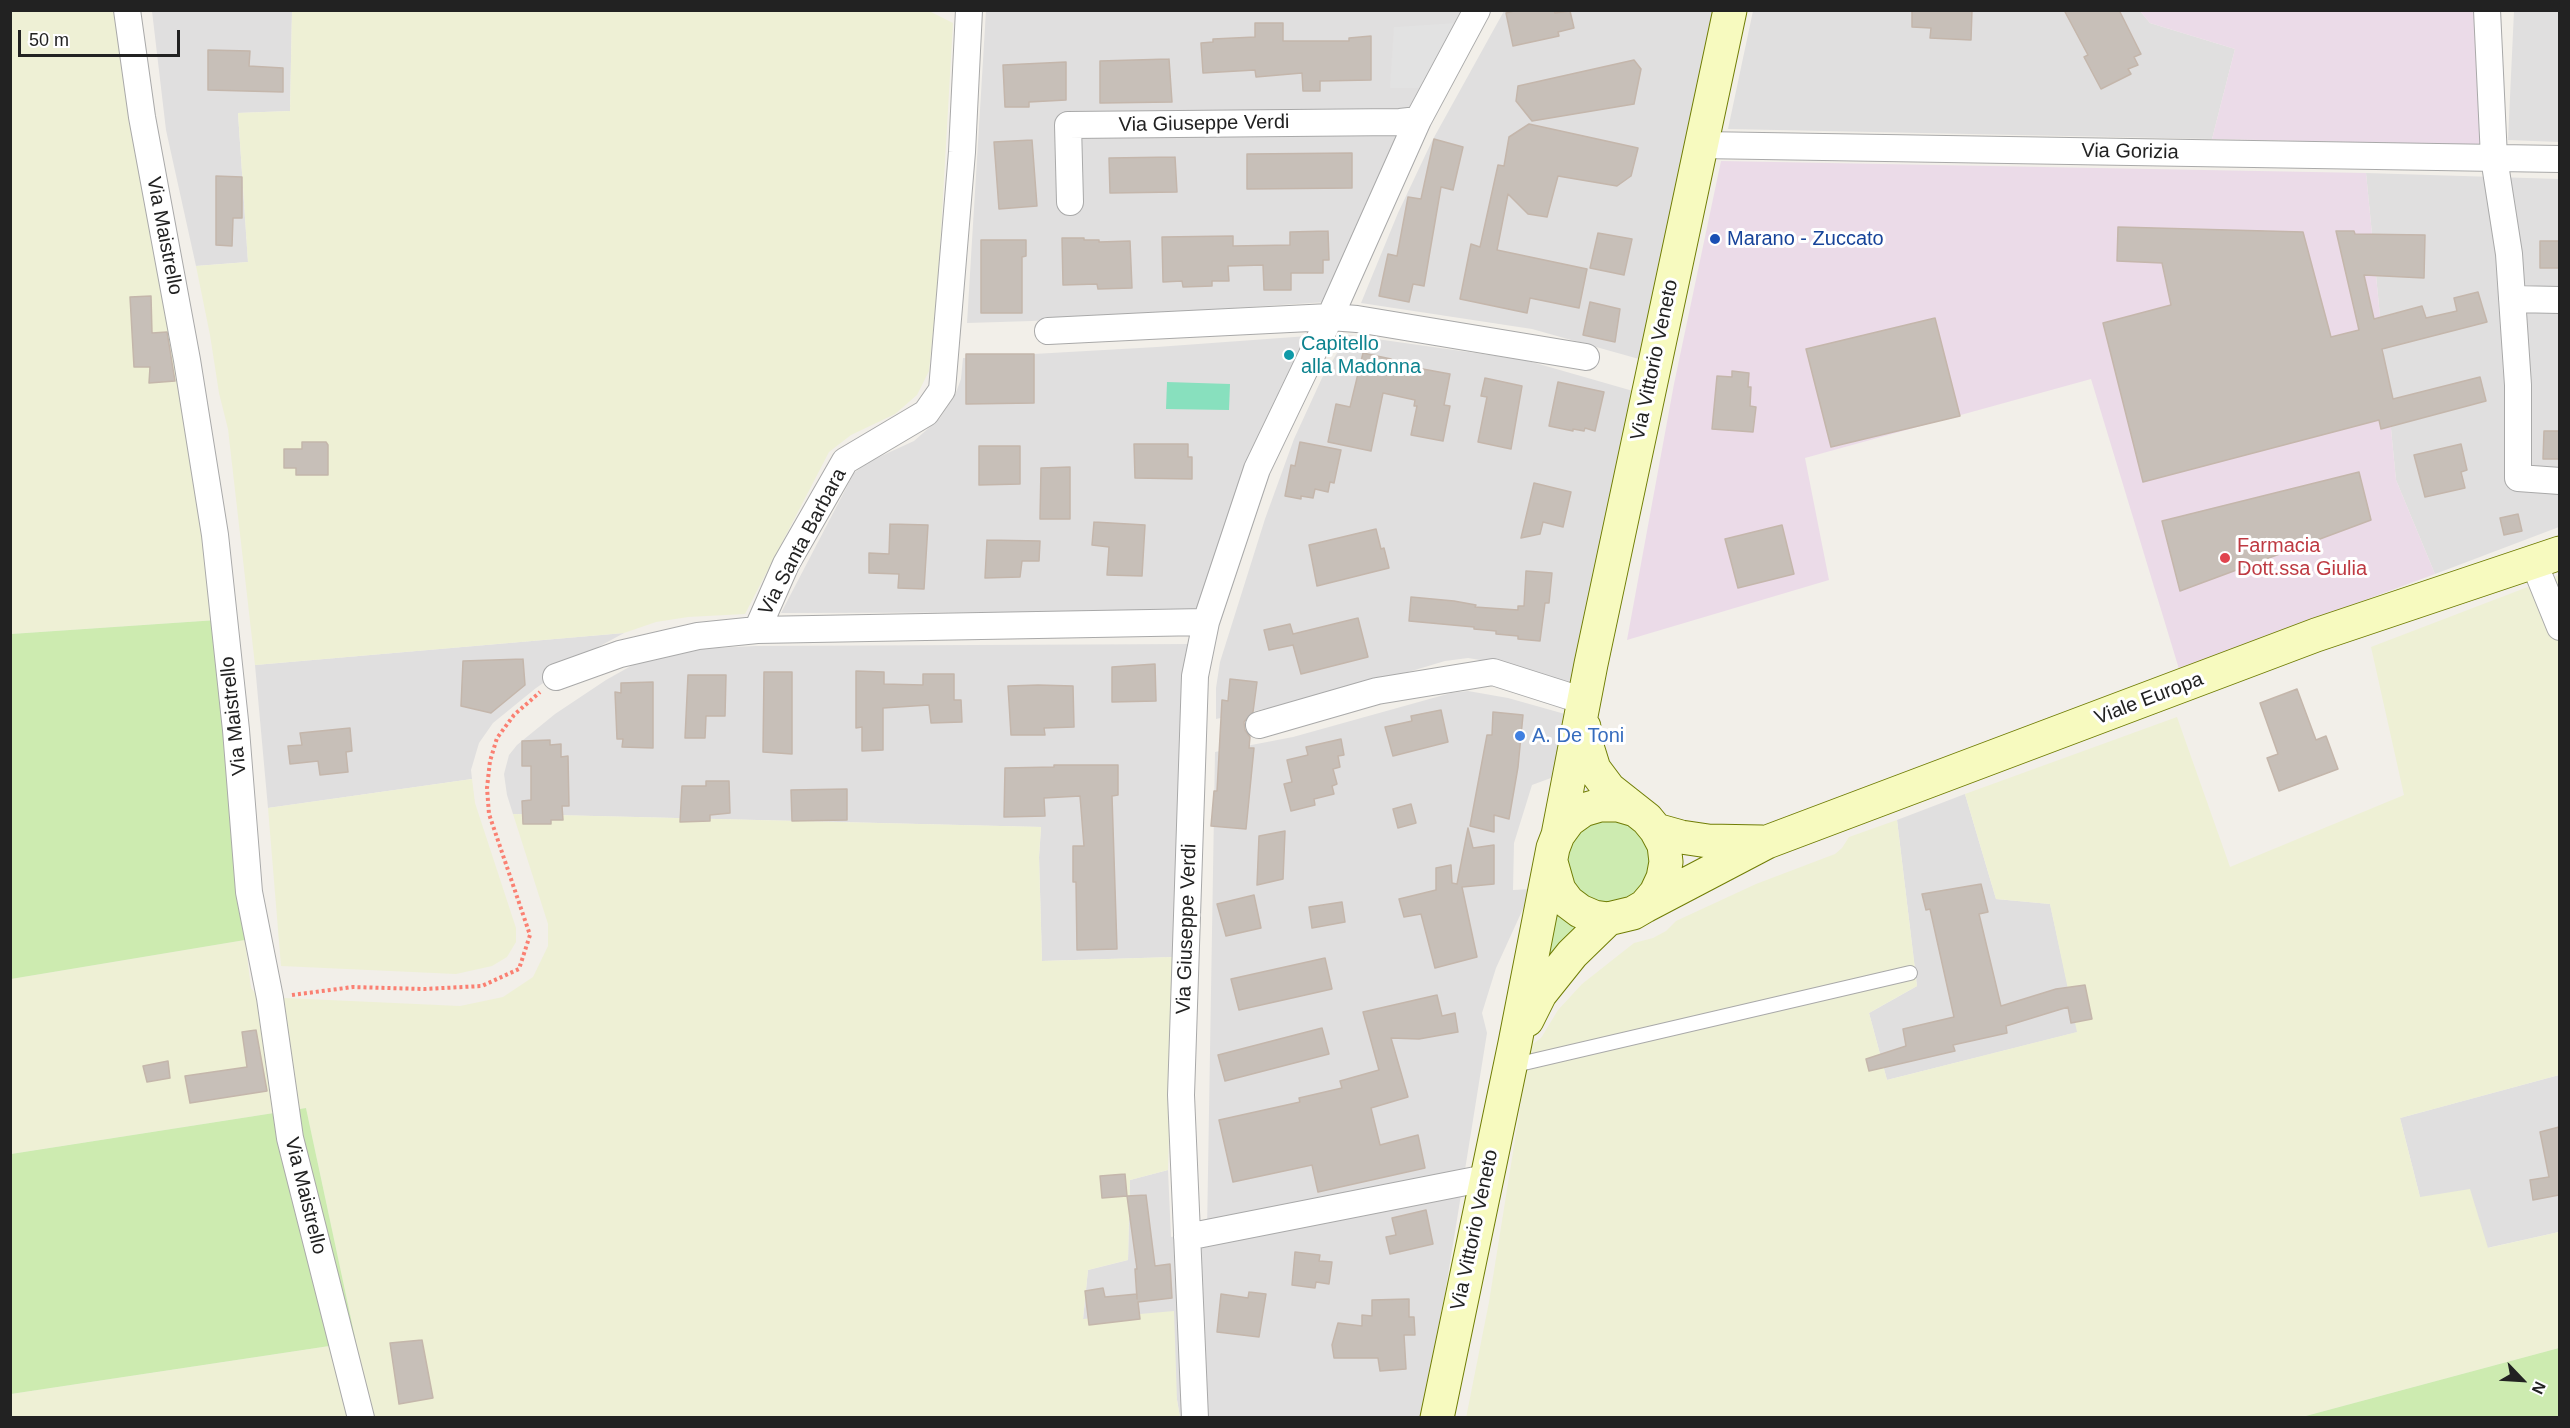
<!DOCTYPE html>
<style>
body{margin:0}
#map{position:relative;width:2570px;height:1428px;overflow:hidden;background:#f2efe9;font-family:Arial,sans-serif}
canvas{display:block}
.frame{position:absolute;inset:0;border:12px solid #222;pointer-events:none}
.north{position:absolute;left:2492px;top:1350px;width:60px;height:60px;-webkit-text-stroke:4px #fff;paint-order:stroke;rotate:115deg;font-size:16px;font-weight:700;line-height:24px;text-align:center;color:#222}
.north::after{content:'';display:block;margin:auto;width:21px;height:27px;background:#222;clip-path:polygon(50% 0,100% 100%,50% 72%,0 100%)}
.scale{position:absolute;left:18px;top:30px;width:162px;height:27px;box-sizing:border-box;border:3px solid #222;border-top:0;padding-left:8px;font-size:18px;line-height:21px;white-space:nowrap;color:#222;-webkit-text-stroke:4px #fff;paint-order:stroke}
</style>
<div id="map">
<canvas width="2570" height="1428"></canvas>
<div class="frame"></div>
<div class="north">N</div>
<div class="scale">50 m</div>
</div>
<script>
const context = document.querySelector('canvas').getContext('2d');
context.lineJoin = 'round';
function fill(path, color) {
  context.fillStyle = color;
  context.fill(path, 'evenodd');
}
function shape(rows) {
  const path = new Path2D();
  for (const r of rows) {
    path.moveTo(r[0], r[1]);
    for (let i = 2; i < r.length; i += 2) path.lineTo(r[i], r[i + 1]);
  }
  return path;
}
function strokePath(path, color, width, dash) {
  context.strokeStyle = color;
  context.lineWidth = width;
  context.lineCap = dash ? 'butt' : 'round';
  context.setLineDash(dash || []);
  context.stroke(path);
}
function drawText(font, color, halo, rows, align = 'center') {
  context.font = font + ' Arial,sans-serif';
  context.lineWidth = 6;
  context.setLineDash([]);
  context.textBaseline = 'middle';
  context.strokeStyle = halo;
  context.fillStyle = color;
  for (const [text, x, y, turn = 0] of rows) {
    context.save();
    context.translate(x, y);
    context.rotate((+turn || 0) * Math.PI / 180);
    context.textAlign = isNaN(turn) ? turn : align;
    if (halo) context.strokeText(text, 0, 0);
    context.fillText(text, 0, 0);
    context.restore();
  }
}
const residential = shape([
 [152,11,292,11,290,111,238,113,248,262,196,266,166,130],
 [986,11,1467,11,1403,126,1368,200,1327,302,1032,321,967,323],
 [1504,11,1714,11,1639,359,1532,329,1361,303,1398,213,1432,141],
 [1753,11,2140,11,2150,23,2235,49,2212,139,1728,129],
 [2514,11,2559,11,2559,142,2508,140],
 [2366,173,2559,179,2559,527,2435,574,2396,480],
 [1348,335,1525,360,1633,391,1581,687,1516,666,1468,658,1445,661,1331,695,1216,719,1216,688,1220,662,1265,519,1294,439,1322,378],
 [1308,336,1200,612,781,613,854,473,868,462,914,441,940,418,955,395,961,379,963,358,1157,347],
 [624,633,589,652,536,688,493,723,479,743,471,770,472,779,268,808,255,665],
 [1191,644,1174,957,1042,961,1039,857,1041,827,513,814,507,795,504,774,509,755,517,745,555,714,606,680,638,662,692,649,756,646],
 [1468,691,1508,698,1572,716,1559,775,1532,785,1514,843,1513,890,1532,889,1496,968,1482,1013,1487,1033,1445,1294,1420,1417,1180,1417,1177,1400,1083,1320,1088,1270,1128,1260,1130,1180,1168,1170,1171,1237,1207,1232,1215,752,1293,737,1451,693],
 [1965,794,1996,899,2050,904,2078,1032,1887,1080,1869,1013,1917,986,1897,820],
 [2559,1075,2559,1232,2487,1248,2420,1197,2400,1118]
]);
const industrial = shape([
 [2140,11,2482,11,2488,145,2212,139,2235,49,2150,23],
 [1721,161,2366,173,2396,480,2435,574,2179,669,2091,379,1805,458,1829,580,1627,640,1674,384]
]);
const farmland = shape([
 [927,10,953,23,938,283,929,371,917,395,895,414,851,435,829,452,745,614,688,617,656,622,624,633,255,665,228,429,219,393,210,335,196,266,248,262,238,113,290,111,292,11],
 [11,11,119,11,217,620,11,634],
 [2559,575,2559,1075,2400,1118,2420,1197,2470,1189,2488,1248,2559,1232,2559,1348,2302,1417,1466,1418,1489,1302,1530,1046,1541,1038,1558,1010,1582,984,1634,943,1653,938,1666,931,1676,921,1756,884,1835,854,1842,848,1849,837,1897,820,1917,986,1869,1013,1887,1080,2077,1032,2050,904,1996,899,1965,794,2177,717,2230,867,2404,795,2371,647],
 [472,779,475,803,516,928,516,942,507,957,492,966,456,974,281,966,268,808],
 [513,814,1041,827,1039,857,1042,961,1174,957,1168,1170,1130,1180,1128,1260,1088,1270,1083,1319,1174,1311,1177,1400,1180,1417,11,1417,11,1394,356,1342,306,1108,11,1154,11,979,245,940,251,988,255,993,263,997,460,1006,503,997,533,977,548,946,548,924]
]);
const grass = shape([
 [217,620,235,791,245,940,11,979,11,634],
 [1602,815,1640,827,1655,862,1638,898,1595,906,1567,882,1567,840],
 [1543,905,1581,926,1539,972],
 [306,1108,356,1342,11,1394,11,1154],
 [2559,1348,2559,1417,2302,1417]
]);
const pitch = shape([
 [1167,382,1230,384,1229,410,1166,409]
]);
const parking = shape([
 [1454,23,1423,88,1390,88,1394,27]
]);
const building = shape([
 [1518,10,1554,10,1555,13,1570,11,1574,28,1558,32,1559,36,1513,46,1506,13,1518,10],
 [1912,10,1972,10,1971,40,1930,38,1931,28,1912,27,1912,10],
 [2064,10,2119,10,2141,54,2134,57,2138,65,2128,69,2131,74,2101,89,2084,57,2088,55,2064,10],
 [1255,23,1283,23,1283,41,1349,41,1349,38,1371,36,1371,80,1320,81,1320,91,1303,91,1302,73,1256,77,1255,70,1203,73,1201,43,1213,42,1213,39,1255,37,1255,23],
 [208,50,250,51,249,66,283,68,283,92,208,90,208,50],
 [1169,59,1172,102,1100,103,1100,61,1169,59],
 [1634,60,1641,69,1634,104,1532,121,1516,101,1518,86,1634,60],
 [1066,62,1066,100,1029,102,1029,107,1005,107,1003,65,1066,62],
 [1529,124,1638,148,1631,176,1617,186,1558,176,1547,217,1528,214,1508,194,1497,250,1587,269,1579,308,1530,298,1527,313,1460,299,1471,244,1480,247,1498,165,1504,166,1509,137,1529,124],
 [1434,139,1463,147,1453,190,1441,187,1424,286,1413,284,1409,302,1379,296,1388,254,1397,256,1408,197,1421,199,1434,139],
 [1032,140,1037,206,999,209,994,142,1032,140],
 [1352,153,1352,188,1247,189,1247,154,1352,153],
 [1175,157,1177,192,1110,193,1109,158,1175,157],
 [216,176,242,177,242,218,233,218,232,246,216,245,216,176],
 [2118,227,2303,232,2331,337,2359,330,2336,231,2354,231,2355,234,2425,235,2424,278,2364,275,2374,319,2422,306,2426,318,2457,311,2454,298,2478,292,2487,322,2382,349,2393,399,2480,377,2486,401,2381,429,2379,420,2143,482,2103,323,2171,305,2162,263,2117,261,2118,227],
 [1328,231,1329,260,1323,260,1323,273,1291,273,1291,290,1264,290,1263,265,1228,266,1229,281,1212,281,1212,286,1183,287,1182,281,1163,282,1162,237,1233,236,1233,246,1290,245,1290,232,1328,231],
 [1598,233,1632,239,1624,275,1590,268,1598,233],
 [1062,238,1084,238,1084,240,1099,240,1099,242,1130,241,1132,288,1098,289,1097,284,1063,285,1062,238],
 [981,240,1026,240,1026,256,1022,257,1022,313,981,313,981,240],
 [2540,241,2559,241,2559,268,2540,268,2540,241],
 [151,296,152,333,167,332,175,381,149,383,150,367,134,367,130,297,151,296],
 [1590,302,1620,309,1615,342,1583,335,1590,302],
 [1935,318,1960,416,1831,447,1806,349,1935,318],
 [1363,353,1391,359,1390,363,1450,374,1444,405,1450,406,1443,441,1411,435,1417,406,1414,406,1415,400,1383,393,1371,451,1328,442,1336,404,1350,407,1363,353],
 [966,354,1034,354,1034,403,966,404,966,354],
 [1732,371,1749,373,1748,387,1751,387,1750,406,1756,407,1753,432,1712,429,1717,376,1732,377,1732,371],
 [1485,378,1522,386,1511,449,1478,442,1487,397,1481,396,1485,378],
 [1558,382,1604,392,1595,431,1585,428,1584,431,1573,429,1573,431,1549,426,1558,382],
 [2544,431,2559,431,2559,459,2543,459,2544,431],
 [302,442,326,442,328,445,328,475,296,475,296,468,284,468,284,449,302,449,302,442],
 [1300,442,1341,450,1334,483,1330,482,1328,492,1315,489,1313,498,1301,496,1301,499,1285,496,1291,465,1295,466,1300,442],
 [1134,444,1188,444,1188,457,1192,457,1192,479,1135,478,1134,444],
 [2461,444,2467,470,2461,472,2465,488,2425,497,2414,455,2461,444],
 [979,446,1020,446,1020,484,979,485,979,446],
 [1070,467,1070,519,1040,519,1041,468,1070,467],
 [2359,472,2371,520,2180,591,2162,521,2359,472],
 [1534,483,1571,492,1563,527,1543,522,1540,534,1521,538,1534,483],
 [2518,514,2522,531,2504,535,2500,518,2518,514],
 [1094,522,1145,525,1142,576,1107,575,1109,547,1092,545,1094,522],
 [890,524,928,525,924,589,898,588,899,574,869,573,869,553,889,554,890,524],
 [1782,525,1794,574,1738,588,1725,539,1782,525],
 [1376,529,1381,549,1384,548,1389,568,1317,586,1309,545,1376,529],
 [987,540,1040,541,1039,561,1022,561,1020,577,985,578,987,540],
 [1526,571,1552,573,1549,603,1545,603,1540,641,1518,639,1518,636,1496,634,1496,631,1474,629,1474,627,1409,621,1411,597,1454,601,1476,605,1475,607,1518,610,1518,606,1524,606,1526,571],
 [1358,618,1368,657,1301,674,1293,645,1269,650,1264,630,1290,624,1293,634,1358,618],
 [523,659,525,685,491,713,461,706,463,661,523,659],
 [1155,664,1156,701,1112,702,1112,667,1155,664],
 [856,671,884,672,884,684,923,685,923,674,954,674,954,700,961,700,962,722,931,723,929,705,883,708,883,750,862,751,862,727,856,728,856,671],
 [764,672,792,672,792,754,763,752,764,672],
 [688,675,726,675,725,716,706,716,705,738,685,738,688,675],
 [1230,679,1257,682,1253,712,1244,722,1245,730,1250,737,1249,748,1254,748,1246,829,1211,826,1214,791,1217,791,1222,700,1228,701,1230,679],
 [653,682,653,748,622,747,623,739,617,739,615,692,621,693,621,683,653,682],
 [1038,685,1073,686,1074,727,1044,728,1045,735,1011,735,1008,686,1038,685],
 [2297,689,2316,740,2326,736,2338,769,2279,791,2267,758,2278,754,2260,703,2297,689],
 [1441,710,1448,742,1393,756,1385,727,1412,721,1411,716,1441,710],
 [1493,712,1523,715,1518,767,1509,819,1494,815,1494,832,1470,826,1487,735,1492,735,1493,712],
 [350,728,352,751,346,752,348,772,320,775,318,761,290,764,288,746,302,745,300,733,350,728],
 [1341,739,1344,755,1338,756,1340,767,1333,769,1337,784,1332,786,1334,794,1314,799,1315,805,1291,811,1284,784,1292,782,1287,760,1308,755,1306,747,1341,739],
 [550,740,550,745,561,744,561,757,568,756,569,806,562,806,563,820,551,820,551,824,523,824,522,801,531,800,531,766,522,766,522,741,550,740],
 [1054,765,1118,765,1118,795,1112,796,1117,949,1077,950,1076,882,1073,882,1073,846,1084,846,1080,796,1044,798,1045,816,1004,817,1005,768,1054,767,1054,765],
 [706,781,729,781,730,813,710,815,710,821,680,822,682,786,706,786,706,781],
 [847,789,847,820,792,821,791,790,847,789],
 [1411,804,1416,823,1398,828,1393,809,1411,804],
 [1468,828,1473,848,1494,845,1494,884,1462,887,1477,957,1435,968,1421,914,1404,917,1399,899,1436,890,1436,868,1451,865,1452,883,1457,884,1468,828],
 [1285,831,1283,879,1257,885,1259,836,1285,831],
 [1981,884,1988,912,1979,914,2001,1006,2056,989,2085,985,2092,1019,2071,1023,2068,1007,2006,1026,2007,1033,1953,1045,1955,1051,1869,1071,1866,1059,1906,1046,1903,1029,1954,1017,1930,909,1926,910,1922,894,1981,884],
 [1254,895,1261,928,1226,936,1217,904,1254,895],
 [1342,902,1345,922,1312,928,1309,907,1342,902],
 [1325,958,1332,989,1239,1010,1231,979,1325,958],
 [1437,995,1442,1016,1455,1013,1458,1032,1419,1039,1391,1038,1408,1097,1371,1108,1380,1145,1418,1135,1425,1168,1318,1192,1312,1165,1233,1182,1219,1120,1300,1102,1299,1098,1342,1088,1340,1081,1379,1070,1363,1012,1437,995],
 [1322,1028,1329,1054,1225,1081,1218,1055,1322,1028],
 [256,1030,267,1091,190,1103,185,1076,247,1067,242,1032,256,1030],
 [168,1061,170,1078,147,1082,143,1066,168,1061],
 [2559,1127,2559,1195,2533,1200,2530,1180,2549,1177,2540,1132,2559,1127],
 [1125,1174,1127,1196,1102,1198,1100,1176,1125,1174],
 [1146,1195,1155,1266,1170,1264,1172,1298,1138,1302,1140,1319,1089,1325,1085,1291,1103,1288,1105,1297,1137,1294,1137,1299,1135,1269,1137,1269,1127,1196,1146,1195],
 [1426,1210,1433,1244,1390,1254,1386,1237,1396,1235,1392,1218,1426,1210],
 [1295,1252,1320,1255,1319,1261,1332,1262,1329,1284,1316,1282,1315,1288,1292,1285,1295,1252],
 [1249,1292,1266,1294,1259,1337,1217,1332,1221,1294,1248,1298,1249,1292],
 [1409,1299,1409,1317,1414,1317,1415,1335,1404,1335,1406,1369,1380,1371,1378,1358,1334,1358,1332,1345,1338,1323,1362,1326,1362,1315,1372,1316,1372,1300,1409,1299],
 [422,1340,433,1398,399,1404,390,1343,422,1340]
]);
const path = shape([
 [292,995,353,987,424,989,482,986,519,969,530,935,489,814,487,788,490,761,497,738,514,715,540,692]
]);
const lane = shape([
 [1511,1066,1910,973]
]);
const street = shape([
 [127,10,142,117,187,360,215,535,236,730,249,892,270,998,290,1138,361,1418],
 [2487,10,2494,158,2509,254,2518,385,2518,478,2560,481],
 [1701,145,2560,159],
 [1070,202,1068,125,1400,122,1418,120],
 [2512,299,2560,300],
 [1048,331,1330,317,1357,319,1586,357],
 [2534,563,2560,627],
 [757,630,1206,622],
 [556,677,620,654,698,636,757,630,786,564,845,461,926,413,942,390,962,152,969,10],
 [1259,725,1377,691,1493,672,1584,701],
 [1187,1237,1486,1178],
 [1195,1418,1181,1095,1195,676,1206,622,1257,469,1330,317,1418,120,1477,10]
]);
const secondary = shape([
 [1656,830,1681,837,1708,841,1762,842],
 [1558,835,1569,820,1583,810,1600,805,1618,805,1635,810],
 [1551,862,1559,890,1568,902,1580,911,1594,917,1608,919,1633,913,1645,906,1656,893,1663,878,1666,862,1664,845,1656,830,1647,819,1609,789,1594,769,1585,740,1584,727],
 [1645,906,1767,842,2316,635,2560,553],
 [1527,1020,1540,994,1572,954,1608,919],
 [1437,1418,1515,1043,1553,848,1558,835,1591,664,1730,10]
]);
const markers = [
 [1715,239,6,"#1a4fb4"],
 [1289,355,6,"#0f9aa8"],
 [2225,558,6,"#e0444e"],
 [1520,736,6,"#3f7fe0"]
];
const streetNames = [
 ["Via Giuseppe Verdi",1204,124,-1],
 ["Via Gorizia",2130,152,1],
 ["Via Maistrello",164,236,79],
 ["Via Vittorio Veneto",1655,360,-78],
 ["Via Santa Barbara",803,542,-62],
 ["Viale Europa",2149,699,-21],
 ["Via Maistrello",234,716,-96],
 ["Via Giuseppe Verdi",1187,929,-88],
 ["Via Maistrello",305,1196,76],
 ["Via Vittorio Veneto",1475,1230,-78]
];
const transitNames = [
 ["Marano - Zuccato",1727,239]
];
const cultureNames = [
 ["Capitello",1301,344],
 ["alla Madonna",1301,367]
];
const healthNames = [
 ["Farmacia",2237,546],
 ["Dott.ssa Giulia",2237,569]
];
const shopNames = [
 ["A. De Toni",1532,736]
];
fill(residential, '#e0dfdf');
fill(industrial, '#ebdbe8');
fill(farmland, '#eef0d5');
fill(grass, '#cdebb0');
fill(pitch, '#88e0be');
fill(parking, '#e2e2e2');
fill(building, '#c7bfb8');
strokePath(building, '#c4b6ab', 1.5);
strokePath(lane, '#a9a9a9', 16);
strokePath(street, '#a9a9a9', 28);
strokePath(secondary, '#707d05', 35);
strokePath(path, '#fa8072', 4, [3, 3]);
strokePath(lane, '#fff', 14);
strokePath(street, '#fff', 26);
strokePath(secondary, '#f7fabf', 33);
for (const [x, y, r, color] of markers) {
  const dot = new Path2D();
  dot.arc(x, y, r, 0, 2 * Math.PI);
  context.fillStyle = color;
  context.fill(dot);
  strokePath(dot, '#fff', 2);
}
drawText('20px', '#222', '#fff', streetNames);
drawText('20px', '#164399', '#fff', transitNames, 'left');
drawText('20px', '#0d838f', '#fff', cultureNames, 'left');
drawText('20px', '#be3a42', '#fff', healthNames, 'left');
drawText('20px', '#366cbe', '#fff', shopNames, 'left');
</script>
